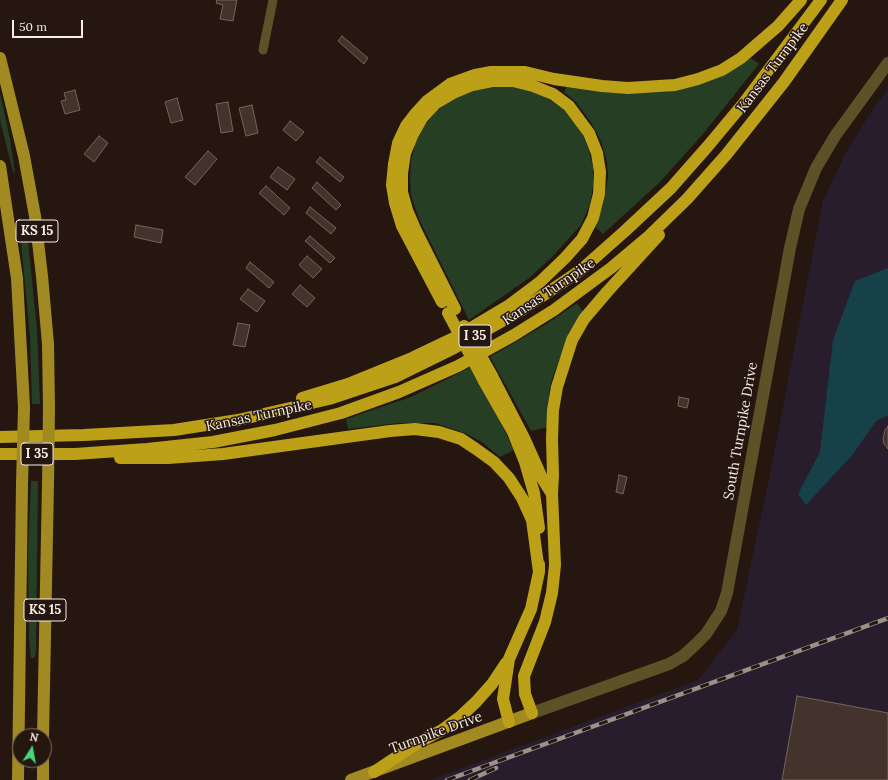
<!DOCTYPE html>
<style>
body{margin:0}
#map{position:relative;width:888px;height:780px;overflow:hidden;background:#251710;font-family:Lora,serif}
canvas{display:block}
.north{position:absolute;left:12px;top:728px;width:40px;height:40px;box-sizing:border-box;background:#251710;border:1px solid #796c66;border-radius:50%;rotate:11deg;font-size:11px;font-weight:700;line-height:16px;text-align:center;color:#f7ece7}
.north::after{content:'';display:block;margin:auto;width:14px;height:18px;background:#44d77a;clip-path:polygon(50% 0,100% 100%,50% 72%,0 100%)}
.scale{position:absolute;left:12px;top:20px;width:71px;height:18px;box-sizing:border-box;border:2px solid #f7ece7;border-top:0;padding-left:5px;font-size:12px;line-height:14px;white-space:nowrap;color:#f7ece7;-webkit-text-stroke:3px #251710;paint-order:stroke}
</style>
<div id="map">
<canvas width="888" height="780"></canvas>
<div class="north">N</div>
<div class="scale">50 m</div>
</div>
<script>
const context = document.querySelector('canvas').getContext('2d');
context.lineJoin = 'round';
function fill(path, color) {
  context.fillStyle = color;
  context.fill(path, 'evenodd');
}
function shape(rows) {
  const path = new Path2D();
  for (const r of rows) {
    path.moveTo(r[0], r[1]);
    for (let i = 2; i < r.length; i += 2) path.lineTo(r[i], r[i + 1]);
  }
  return path;
}
function strokePath(path, color, width, dash) {
  context.strokeStyle = color;
  context.lineWidth = width;
  context.lineCap = dash ? 'butt' : 'round';
  context.setLineDash(dash || []);
  context.stroke(path);
}
function drawText(font, color, halo, rows, align = 'center') {
  context.font = font + ' Lora,serif';
  context.lineWidth = 3;
  context.setLineDash([]);
  context.textBaseline = 'middle';
  context.strokeStyle = halo;
  context.fillStyle = color;
  for (const [text, x, y, turn = 0] of rows) {
    context.save();
    context.translate(x, y);
    context.rotate((+turn || 0) * Math.PI / 180);
    context.textAlign = isNaN(turn) ? turn : align;
    if (halo) context.strokeText(text, 0, 0);
    context.fillText(text, 0, 0);
    context.restore();
  }
}
const industrial = shape([
 [888,89,888,780,430,780,698,680,737,630,769,479,823,201,845,154,868,117]
]);
const green = shape([
 [751,58,759,64,703,134,660,182,603,234,595,227,599,219,605,196,608,177,607,162,601,141,592,124,576,102,564,92,567,86,635,93,665,92,719,76],
 [509,86,541,94,569,113,579,126,589,150,593,167,593,186,590,204,581,225,552,257,529,278,469,320,419,219,411,195,410,180,411,160,415,144,423,128,435,112,448,102,470,91,489,87],
 [0,93,10,139,15,173,13,172,0,120],
 [25,229,27,231,37,329,40,404,32,404,30,336,20,232,21,230],
 [577,303,583,312,569,333,552,379,549,393,548,427,531,431,490,357,548,323],
 [473,366,514,450,500,457,482,442,467,434,435,423,398,423,348,429,346,419,411,397],
 [31,481,38,481,36,653,34,658,31,658,29,640,28,547]
]);
const water = shape([
 [888,268,888,415,876,421,853,454,806,505,798,494,820,452,833,340,855,281]
]);
const building = shape([
 [217,0,237,0,233,21,220,19,223,5,216,3,217,0],
 [342,36,368,58,364,64,338,41,342,36],
 [75,90,80,110,65,114,61,101,66,100,64,93,75,90],
 [177,98,183,120,171,123,165,102,177,98],
 [228,102,233,131,221,133,216,104,228,102],
 [252,105,258,133,246,136,239,108,252,105],
 [290,121,304,132,296,141,283,130,290,121],
 [99,136,108,143,94,162,84,154,99,136],
 [208,151,217,159,195,185,185,177,208,151],
 [320,157,344,177,340,182,316,162,320,157],
 [278,167,295,179,287,190,270,177,278,167],
 [317,182,341,205,336,210,312,188,317,182],
 [266,186,290,208,284,215,259,193,266,186],
 [310,207,336,228,331,234,306,213,310,207],
 [136,225,163,230,161,243,134,237,136,225],
 [310,236,335,258,330,263,305,241,310,236],
 [307,256,322,269,313,278,299,265,307,256],
 [250,262,274,282,269,288,246,268,250,262],
 [300,285,315,298,307,307,292,294,300,285],
 [248,289,265,301,257,312,240,299,248,289],
 [238,323,250,325,245,347,233,345,238,323],
 [679,397,689,399,687,408,678,406,679,397],
 [888,426,888,449,884,444,883,439,885,430,888,426],
 [619,475,627,477,623,494,616,492,619,475],
 [797,696,888,713,888,780,782,780,797,696]
]);
const minor = shape([
 [263,50,273,0]
]);
const tertiary = shape([
 [532,713,669,664,683,656,695,645,706,634,721,611,727,593,790,248,799,209,816,168,835,136,888,63]
]);
const primary = shape([
 [0,58,24,156,35,216,42,276,48,344,49,408],
 [0,166,17,278,24,407],
 [43,736,48,484],
 [18,780,22,484],
 [43,780,43,760],
 [351,780,532,713]
]);
const motorway = shape([
 [442,302,402,226,395,203,392,185,394,164,398,143,406,126,416,113,427,101,450,84,475,75,491,72,525,72,554,79,602,86,628,88,675,85,698,79,722,70,741,58,778,26,801,0],
 [492,376,524,438,542,478,552,494],
 [484,381,513,432,525,462,534,493,539,528],
 [302,398,348,384,412,358,456,337,508,306,540,282,565,258,582,239,593,218,599,194,600,172,597,153,589,133,569,106,553,94,533,86,513,81,492,81,472,85,453,93,436,103,422,118,413,134,405,153,402,173,402,192,407,210,416,231,455,309],
 [0,437,84,435,174,430,238,420,329,399,395,377,454,348,520,311,581,270,625,231,671,188,708,146,743,104,821,0],
 [0,454,75,454,147,449,213,442,275,430,341,413,399,392,458,366,514,335,554,310,611,268,649,236,687,199,726,155,784,82,842,0],
 [120,458,168,458,223,454,390,431,415,429,439,432,461,439,476,449,494,462,509,478,522,498,532,520,539,572],
 [532,713,525,694,524,676,545,622,552,593,555,565,552,494,553,475,552,439,553,410,557,387,572,340,584,319,607,292,659,235],
 [509,722,503,699,509,659,531,609,539,572,539,564],
 [374,772,416,744,442,730,461,716,476,702,492,684,506,663]
]);
const rail = shape([
 [447,780,888,618],
 [470,780,496,768]
]);
const primaryBridge = shape([
 [22,484,24,407],
 [48,484,49,408]
]);
const motorwayBridge = shape([
 [448,313,484,381],
 [464,326,492,376]
]);
const shields = [
 [37,231,42],
 [475,336,32],
 [37,454,32],
 [45,610,42]
];
const shieldNames = [
 ["KS 15",37,231],
 ["I 35",475,336],
 ["I 35",37,454],
 ["KS 15",45,610]
];
const streetNames = [
 ["Kansas Turnpike",773,68,-53],
 ["Kansas Turnpike",549,292,-34],
 ["Kansas Turnpike",259,416,-12],
 ["South Turnpike Drive",741,431,-80],
 ["Turnpike Drive",436,733,-20]
];
fill(industrial, '#281d2c');
fill(green, '#253e24');
fill(water, '#164149');
fill(building, '#44332c');
strokePath(building, '#76645b', 1);
strokePath(minor, '#5d5227', 9);
strokePath(tertiary, '#5d5227', 12);
strokePath(primary, '#a18a22', 12);
strokePath(motorway, '#bca017', 12);
strokePath(rail, '#9c908a', 4.5);
strokePath(rail, '#251710', 3, [9]);
strokePath(primaryBridge, '#a18a22', 12);
strokePath(motorwayBridge, '#bca017', 12);
for (const [x, y, w] of shields) {
  const box = new Path2D();
  box.roundRect(x - w / 2, y - 11, w, 22, 3);
  context.fillStyle = '#251710';
  context.fill(box);
  strokePath(box, '#f7ece7', 1);
}
drawText('bold 13px', '#f7ece7', null, shieldNames);
drawText('14px', '#f7ece7', '#251710', streetNames);
</script>
